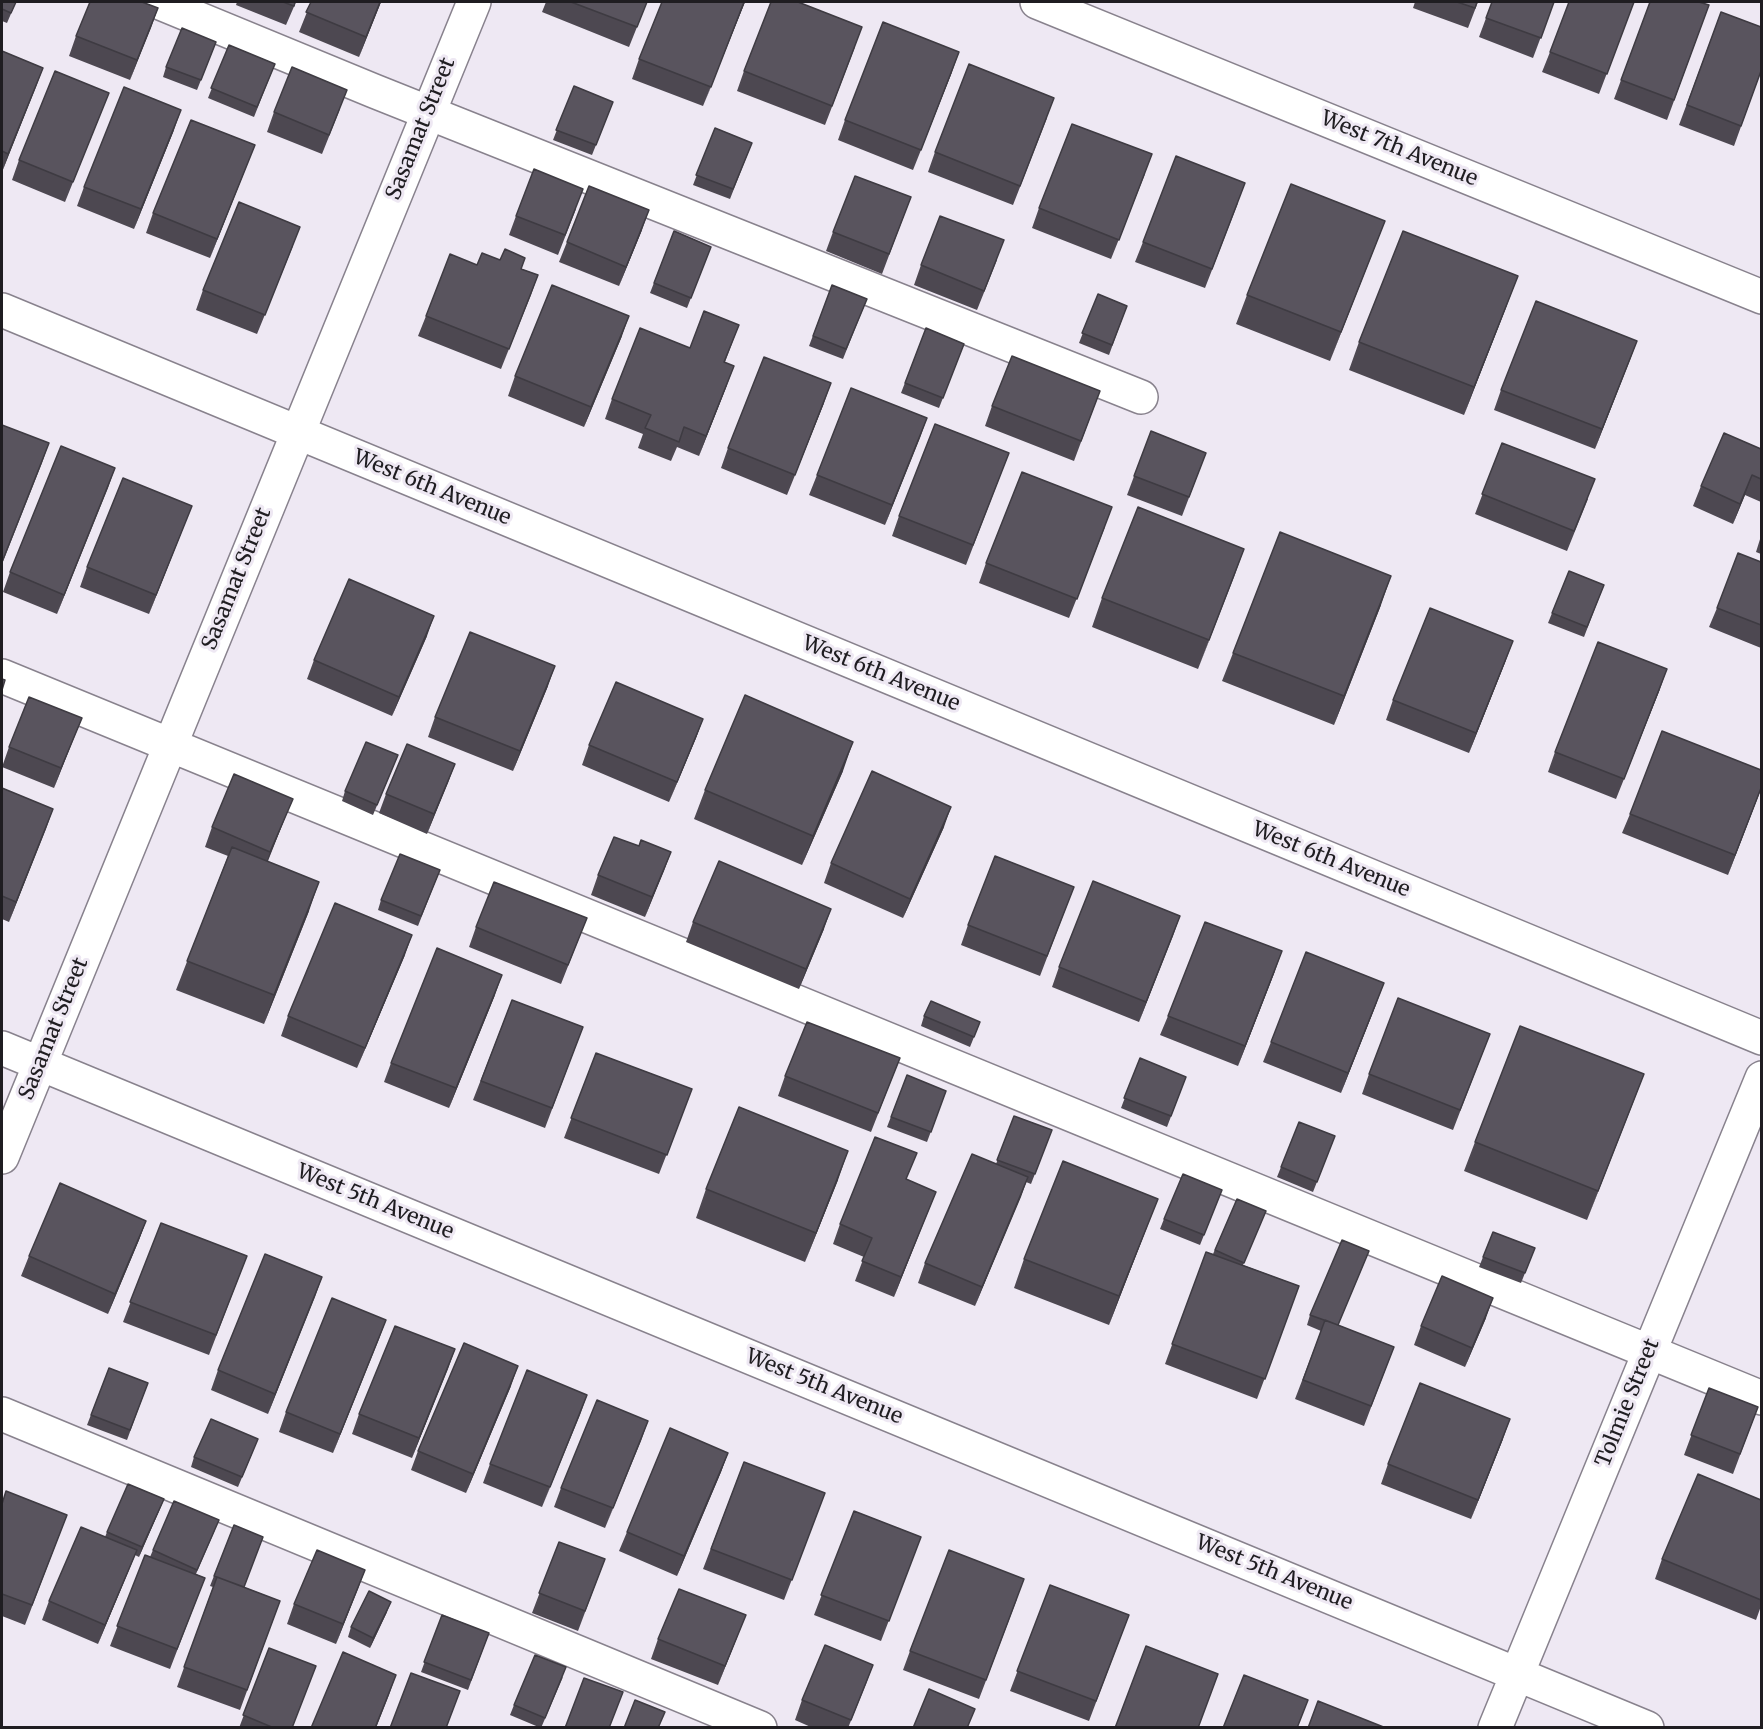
<!DOCTYPE html>
<style>
body{margin:0}
#map{position:relative;width:1763px;height:1729px;overflow:hidden;background:#eee8f3;font-family:Merriweather,serif}
canvas{display:block}
.frame{position:absolute;inset:0;border:3px solid #1f1d21;pointer-events:none}
</style>
<div id="map">
<canvas width="1763" height="1729"></canvas>
<div class="frame"></div>
</div>
<script>
const context = document.querySelector('canvas').getContext('2d');
context.lineJoin = 'round';
function shape(rows) {
  const path = new Path2D();
  for (const r of rows) {
    path.moveTo(r[0], r[1]);
    for (let i = 2; i < r.length; i += 2) path.lineTo(r[i], r[i + 1]);
  }
  return path;
}
function strokePath(path, color, width, dash) {
  context.strokeStyle = color;
  context.lineWidth = width;
  context.lineCap = dash ? 'butt' : 'round';
  context.setLineDash(dash || []);
  context.stroke(path);
}
function fill(path, color) {
  context.fillStyle = color;
  context.fill(path, 'evenodd');
}
function drawText(font, color, halo, rows, align = 'center') {
  context.font = font + ' Merriweather,serif';
  context.lineWidth = 6;
  context.setLineDash([]);
  context.textBaseline = 'middle';
  context.strokeStyle = halo;
  context.fillStyle = color;
  for (const [text, x, y, turn = 0] of rows) {
    context.save();
    context.translate(x, y);
    context.rotate((+turn || 0) * Math.PI / 180);
    context.textAlign = isNaN(turn) ? turn : align;
    if (halo) context.strokeText(text, 0, 0);
    context.fillText(text, 0, 0);
    context.restore();
  }
}
const minor = shape([
 [158,2,374,91,1141,397],
 [1037,2,1762,297],
 [2,310,1762,1038],
 [2,676,1762,1398],
 [2,1048,1647,1728],
 [2,1157,474,2],
 [2,1414,760,1728],
 [1495,1728,1762,1078]
]);
const wall = shape([
 [2,2,16,2,7,23,2,21],
 [237,2,296,2,286,25,236,5],
 [311,2,381,2,359,57,299,32],
 [546,2,647,2,629,47,542,12],
 [745,2,703,106,632,79,639,59],
 [1415,2,1478,2,1468,28,1413,8],
 [1492,2,1554,2,1533,58,1479,37],
 [1634,2,1599,94,1542,72,1550,52],
 [1650,2,1709,5,1667,120,1614,99],
 [158,8,130,80,69,56,76,36],
 [1721,12,1761,71,1734,146,1679,125],
 [216,42,197,90,163,77,166,67],
 [229,45,275,64,254,117,208,98],
 [855,47,825,125,737,91,744,71],
 [2,51,43,68,2,172],
 [952,72,913,170,838,140,845,120],
 [574,86,613,102,592,155,553,140],
 [109,93,65,202,12,180,19,160],
 [340,109,322,154,267,132,274,112],
 [1047,118,1013,205,928,172,935,152],
 [715,128,752,143,730,199,693,185],
 [174,130,134,229,77,206,84,187],
 [247,165,210,258,146,233,153,213],
 [1145,174,1111,259,1032,228,1039,208],
 [911,197,882,274,826,251,833,232],
 [1238,203,1205,288,1135,262,1143,242],
 [576,209,558,255,509,235,516,216],
 [1385,221,1330,361,1236,324,1247,295],
 [642,230,619,286,559,262,567,242],
 [674,231,711,247,687,308,650,293],
 [293,246,257,334,196,310,203,290],
 [997,260,977,310,914,285,921,265],
 [477,265,522,269,538,275,501,369,418,336,426,316],
 [832,285,867,299,843,359,809,346],
 [1098,294,1127,306,1109,355,1079,343],
 [1507,305,1464,415,1349,370,1359,342],
 [739,325,725,362,727,385,699,456,677,447,671,461,638,448,643,434,605,419,612,399,690,348],
 [926,328,964,344,939,408,901,393],
 [622,336,584,427,508,396,515,376],
 [1637,341,1595,449,1494,410,1501,390],
 [1100,391,1074,461,985,426,992,406],
 [824,403,787,495,721,468,728,448],
 [927,418,885,525,809,495,817,475],
 [1151,431,1206,453,1182,516,1127,495],
 [1502,443,1588,499,1567,551,1475,514],
 [1761,449,1761,502,1745,495,1733,524,1693,506,1701,486],
 [1009,453,966,565,892,536,899,516],
 [115,468,57,614,3,592,10,572],
 [184,526,149,614,80,587,87,567],
 [1105,527,1069,618,979,583,986,563],
 [1761,536,1761,554,1756,552],
 [1244,549,1198,669,1092,627,1102,598],
 [1761,562,1761,648,1709,627,1717,608],
 [1569,571,1604,585,1584,637,1548,623],
 [1381,605,1334,725,1222,681,1233,653],
 [427,636,392,716,307,679,314,660],
 [1506,660,1469,753,1386,720,1393,700],
 [548,686,513,771,428,737,435,717],
 [1660,689,1616,799,1548,772,1555,752],
 [82,718,54,788,2,767,9,747],
 [703,719,696,738,669,802,582,765,589,745],
 [455,764,427,834,379,813,386,794],
 [394,765,373,815,342,801,345,791],
 [843,771,802,865,694,819,705,790],
 [2,788,53,809,9,922,2,919],
 [1761,789,1728,875,1622,833,1630,814],
 [285,818,268,861,309,911,264,1024,176,990,228,856,205,847,212,827],
 [944,827,903,918,824,883,831,863],
 [639,846,671,852,645,917,591,895,598,875],
 [440,870,418,926,378,910,381,900],
 [1074,887,1040,976,961,945,968,925],
 [1180,916,1139,1022,1052,987,1059,967],
 [587,918,561,984,469,947,476,927],
 [693,922,824,929,799,989,686,942],
 [405,955,357,1068,281,1036,288,1016],
 [1275,971,1238,1066,1160,1035,1168,1016],
 [495,995,449,1108,384,1082,391,1063],
 [512,1000,583,1027,545,1128,473,1100],
 [1377,1002,1341,1093,1263,1062,1271,1042],
 [924,1016,980,1022,970,1047,921,1026],
 [1490,1034,1453,1130,1362,1094,1369,1074],
 [596,1053,692,1089,659,1174,564,1138],
 [900,1058,871,1132,778,1096,785,1076],
 [1140,1058,1186,1077,1167,1127,1121,1108],
 [1644,1074,1587,1220,1464,1171,1475,1142],
 [907,1075,946,1091,927,1142,887,1127],
 [1014,1116,1052,1130,1031,1184,1026,1182,975,1306,918,1283,925,1263,996,1164],
 [1299,1122,1335,1136,1313,1192,1277,1177],
 [838,1180,805,1262,696,1218,706,1189],
 [907,1180,936,1192,894,1297,855,1281,864,1257,833,1244,840,1224],
 [1237,1199,1266,1211,1243,1265,1299,1286,1257,1399,1165,1364,1206,1252,1213,1254],
 [1218,1200,1200,1245,1160,1229,1164,1219],
 [146,1221,139,1240,108,1314,21,1276,29,1256],
 [161,1223,247,1256,209,1355,123,1322],
 [1147,1227,1109,1325,1014,1288,1024,1259],
 [1493,1232,1535,1248,1521,1283,1479,1267],
 [1365,1261,1338,1325,1394,1347,1364,1426,1295,1399,1321,1331,1307,1325,1310,1315],
 [322,1277,268,1414,211,1390,218,1370],
 [1486,1318,1465,1367,1414,1345,1421,1326],
 [386,1320,333,1453,279,1432,286,1412],
 [455,1349,412,1458,352,1434,359,1414],
 [109,1368,148,1383,127,1440,87,1425],
 [511,1386,466,1493,411,1470,418,1451],
 [1709,1388,1758,1407,1733,1474,1684,1455],
 [587,1395,542,1507,483,1483,490,1464],
 [648,1421,605,1528,554,1507,561,1488],
 [1503,1439,1471,1519,1381,1484,1388,1464],
 [254,1449,238,1487,191,1467,194,1457],
 [728,1453,721,1472,677,1576,619,1551,627,1532],
 [744,1462,825,1493,784,1600,703,1569],
 [164,1499,139,1557,135,1555,98,1644,42,1620,49,1601,105,1537,107,1532],
 [1761,1500,1761,1606,1756,1620,1655,1579,1662,1559],
 [2,1504,67,1515,25,1625,2,1616],
 [854,1511,921,1537,881,1641,814,1615],
 [234,1525,244,1587,280,1601,240,1710,177,1687,213,1587,210,1586],
 [215,1530,196,1574,205,1578,170,1669,110,1646,145,1555,150,1557,153,1550],
 [559,1542,605,1559,578,1631,532,1613],
 [365,1570,336,1644,287,1624,294,1604],
 [1050,1585,1129,1615,1089,1721,1010,1691],
 [1017,1599,979,1699,903,1670,910,1651],
 [387,1612,370,1648,348,1637,351,1627],
 [442,1615,489,1633,468,1690,421,1672],
 [738,1635,718,1685,651,1659,658,1639],
 [269,1648,292,1728,239,1728],
 [873,1665,848,1728,813,1728,795,1720,802,1700],
 [563,1677,541,1728,510,1715,514,1705]
]);
const shadedWall = shape([
 [380,2,381,2,359,57,366,37],
 [744,2,745,2,703,106,711,87],
 [158,8,151,28,130,80,137,60],
 [959,52,952,72,913,170,921,150],
 [43,68,36,87,2,172,8,154],
 [181,110,174,130,134,229,141,209],
 [255,145,247,165,210,258,217,239],
 [649,210,642,230,619,286,626,267],
 [1385,221,1330,361,1341,332],
 [538,275,531,295,501,369,509,349],
 [1518,276,1507,305,1464,415,1474,387],
 [629,316,622,336,584,427,591,407],
 [1637,341,1630,360,1595,449,1602,429],
 [734,366,727,385,699,456,706,436],
 [831,383,824,403,787,495,795,475],
 [927,418,920,438,885,525,892,505],
 [49,443,42,463,2,564,2,562],
 [115,468,108,488,57,614,64,595],
 [1752,475,1745,495,1733,524,1740,504],
 [192,506,184,526,149,614,156,595],
 [1244,549,1234,577,1198,669,1209,640],
 [1391,576,1381,605,1334,725,1344,696],
 [434,616,427,636,392,716,399,697],
 [1513,641,1506,660,1469,753,1476,733],
 [555,666,548,686,513,771,520,751],
 [1667,669,1660,689,1616,799,1624,779],
 [82,718,74,737,54,788,61,768],
 [703,719,696,738,669,802,677,782],
 [853,742,843,771,802,865,813,836],
 [455,764,448,783,427,834,434,814],
 [1761,788,1761,789,1728,875,1735,855],
 [293,799,285,818,263,872,270,852],
 [951,807,944,827,903,918,910,899],
 [53,809,46,829,9,922,16,902],
 [671,852,664,871,645,917,652,897],
 [319,882,309,911,264,1024,274,995],
 [831,909,824,929,799,989,806,969],
 [1180,916,1173,936,1139,1022,1146,1002],
 [412,935,405,955,357,1068,365,1048],
 [1282,951,1275,971,1238,1066,1245,1046],
 [502,975,495,995,449,1108,456,1088],
 [1384,983,1377,1002,1341,1093,1348,1073],
 [1644,1074,1633,1103,1587,1220,1598,1191],
 [848,1151,838,1180,805,1262,816,1233],
 [1028,1177,1021,1197,975,1306,982,1287],
 [936,1192,928,1211,894,1297,901,1277],
 [1158,1199,1147,1227,1109,1325,1119,1296],
 [146,1221,139,1240,108,1314,115,1294],
 [322,1277,315,1297,268,1414,275,1394],
 [1493,1298,1486,1318,1465,1367,1472,1348],
 [386,1320,379,1339,333,1453,340,1434],
 [455,1349,448,1369,412,1458,419,1438],
 [518,1366,511,1386,466,1493,473,1474],
 [587,1395,580,1415,542,1507,550,1487],
 [1510,1419,1503,1439,1471,1519,1478,1500],
 [648,1421,641,1441,605,1528,613,1508],
 [728,1453,721,1472,677,1576,684,1556],
 [164,1499,160,1509,139,1557,142,1547],
 [137,1550,129,1570,98,1644,105,1625],
 [365,1570,358,1589,336,1644,343,1624],
 [391,1602,387,1612,370,1648,373,1638],
 [746,1615,718,1685,725,1666],
 [873,1665,866,1684,848,1728],
 [396,1675,389,1695,376,1728,375,1728]
]);
const building = shape([
 [2,2,16,2,11,13,2,9,2,2],
 [90,2,142,2,158,8,137,60,76,36,90,2],
 [283,2,295,2,294,6,283,2],
 [311,2,380,2,366,37,306,12,311,2],
 [571,2,647,2,637,27,571,2],
 [662,2,744,2,711,87,639,59,662,2],
 [771,2,798,2,862,27,832,106,744,71,771,2],
 [1457,2,1477,2,1475,8,1457,2],
 [1492,2,1554,2,1541,38,1486,18,1492,2],
 [1569,2,1634,2,1607,74,1550,52,1569,2],
 [1650,2,1699,2,1709,5,1674,100,1621,80,1650,2],
 [1721,12,1761,27,1761,71,1741,126,1687,105,1721,12],
 [883,22,959,52,921,150,845,120,883,22],
 [182,28,216,42,201,80,166,67,182,28],
 [229,45,275,64,257,107,211,88,229,45],
 [2,51,43,68,8,154,2,151,2,51],
 [969,64,1054,98,1020,186,935,152,969,64],
 [292,67,347,90,329,135,274,112,292,67],
 [55,71,109,93,73,182,19,160,55,71],
 [574,86,613,102,596,145,556,130,574,86],
 [124,87,181,110,141,209,84,187,124,87],
 [191,120,255,145,217,239,153,213,191,120],
 [1072,124,1152,154,1119,240,1039,208,1072,124],
 [715,128,752,143,733,189,696,175,715,128],
 [1176,156,1245,183,1212,269,1143,242,1176,156],
 [534,169,583,189,565,235,516,216,534,169],
 [855,176,911,197,889,254,833,232,855,176],
 [1291,184,1385,221,1341,332,1247,295,1291,184],
 [589,186,649,210,626,267,567,242,589,186],
 [239,202,300,227,265,315,203,290,239,202],
 [940,216,1004,240,984,291,921,265,940,216],
 [674,231,711,247,691,298,654,283,674,231],
 [1403,231,1518,276,1474,387,1359,342,1403,231],
 [505,249,525,258,521,269,538,275,509,349,426,316,450,254,477,265,482,253,500,260,505,249],
 [552,285,629,316,591,407,515,376,552,285],
 [832,285,867,299,846,349,813,336,832,285],
 [1098,294,1127,306,1112,345,1082,333,1098,294],
 [1536,301,1637,341,1602,429,1501,390,1536,301],
 [704,311,739,325,724,362,734,366,706,436,684,427,679,442,645,428,651,415,612,399,640,328,690,348,704,311],
 [926,328,964,344,943,398,905,383,926,328],
 [1012,356,1100,391,1081,441,992,406,1012,356],
 [764,357,831,383,795,475,728,448,764,357],
 [851,388,927,418,892,505,817,475,851,388],
 [935,424,1009,453,973,545,899,516,935,424],
 [2,425,49,443,2,562,2,425],
 [1151,431,1206,453,1189,497,1134,476,1151,431],
 [1724,433,1761,449,1761,479,1752,475,1740,504,1701,486,1724,433],
 [1502,443,1595,479,1574,531,1482,494,1502,443],
 [61,446,115,468,64,595,10,572,61,446],
 [1022,472,1112,507,1077,599,986,563,1022,472],
 [123,478,192,506,156,595,87,567,123,478],
 [1138,507,1244,549,1209,640,1102,598,1138,507],
 [1280,532,1391,576,1344,696,1233,653,1280,532],
 [1738,553,1761,562,1761,625,1717,608,1738,553],
 [1569,571,1604,585,1587,627,1552,613,1569,571],
 [349,579,434,616,399,697,314,660,349,579],
 [1430,608,1513,641,1476,733,1393,700,1430,608],
 [470,632,555,666,520,751,435,717,470,632],
 [1598,642,1667,669,1624,779,1555,752,1598,642],
 [2,679,5,680,2,690,2,679],
 [616,682,703,719,677,782,589,745,616,682],
 [745,695,853,742,813,836,705,790,745,695],
 [29,697,82,718,61,768,9,747,29,697],
 [1662,731,1761,770,1761,788,1735,855,1630,814,1662,731],
 [366,742,398,755,377,805,345,791,366,742],
 [407,744,455,764,434,814,386,794,407,744],
 [872,771,951,807,910,899,831,863,872,771],
 [234,774,293,799,270,852,212,827,234,774],
 [2,788,53,809,16,902,2,896,2,788],
 [614,837,639,846,641,840,671,852,652,897,598,875,614,837],
 [232,847,319,882,274,995,187,961,232,847],
 [400,854,440,870,421,916,381,900,400,854],
 [995,856,1074,887,1047,956,968,925,995,856],
 [719,861,831,909,806,969,693,922,719,861],
 [1093,881,1180,916,1146,1002,1059,967,1093,881],
 [494,882,587,918,568,965,476,927,494,882],
 [335,903,412,935,365,1048,288,1016,335,903],
 [1205,922,1282,951,1245,1046,1168,1016,1205,922],
 [437,948,502,975,456,1088,391,1063,437,948],
 [1306,952,1384,983,1348,1073,1271,1042,1306,952],
 [1398,998,1490,1034,1460,1110,1369,1074,1398,998],
 [512,1000,583,1027,552,1108,481,1081,512,1000],
 [931,1001,980,1022,974,1037,924,1016,931,1001],
 [807,1022,900,1058,878,1113,785,1076,807,1022],
 [1520,1026,1644,1074,1598,1191,1475,1142,1520,1026],
 [596,1053,692,1089,667,1155,571,1118,596,1053],
 [1140,1058,1186,1077,1171,1116,1124,1098,1140,1058],
 [907,1075,946,1091,931,1132,891,1117,907,1075],
 [739,1107,848,1151,816,1233,706,1189,739,1107],
 [1014,1116,1052,1130,1035,1174,997,1160,1014,1116],
 [1299,1122,1335,1136,1317,1182,1281,1167,1299,1122],
 [875,1137,917,1153,906,1179,936,1192,901,1277,862,1261,872,1238,840,1224,875,1137],
 [972,1154,1028,1177,982,1287,925,1263,972,1154],
 [1063,1161,1158,1199,1119,1296,1024,1259,1063,1161],
 [1183,1174,1222,1190,1204,1235,1164,1219,1183,1174],
 [60,1183,146,1221,115,1294,29,1256,60,1183],
 [1237,1199,1266,1211,1244,1263,1215,1250,1237,1199],
 [161,1223,247,1256,216,1335,130,1302,161,1223],
 [1493,1232,1535,1248,1525,1273,1483,1257,1493,1232],
 [1342,1240,1369,1251,1338,1325,1310,1315,1342,1240],
 [1206,1252,1299,1286,1265,1379,1172,1344,1206,1252],
 [265,1254,322,1277,275,1394,218,1370,265,1254],
 [1442,1276,1493,1298,1472,1348,1421,1326,1442,1276],
 [332,1298,386,1320,340,1434,286,1412,332,1298],
 [1325,1320,1394,1347,1371,1406,1303,1380,1325,1320],
 [395,1326,455,1349,419,1438,359,1414,395,1326],
 [464,1343,518,1366,473,1474,418,1451,464,1343],
 [109,1368,148,1383,130,1430,91,1415,109,1368],
 [527,1370,587,1395,550,1487,490,1464,527,1370],
 [1420,1383,1510,1419,1478,1500,1388,1464,1420,1383],
 [1709,1388,1758,1407,1740,1454,1691,1435,1709,1388],
 [597,1400,648,1421,613,1508,561,1488,597,1400],
 [211,1419,258,1439,242,1477,194,1457,211,1419],
 [670,1428,728,1453,684,1556,627,1532,670,1428],
 [744,1462,825,1493,792,1580,711,1549,744,1462],
 [1698,1474,1761,1500,1761,1600,1662,1559,1698,1474],
 [128,1484,164,1499,142,1547,107,1532,128,1484],
 [6,1491,67,1515,32,1605,2,1594,2,1504,6,1491],
 [174,1501,219,1520,197,1570,153,1550,174,1501],
 [854,1511,921,1537,889,1621,821,1595,854,1511],
 [234,1525,263,1537,244,1587,214,1576,234,1525],
 [81,1527,137,1550,105,1625,49,1601,81,1527],
 [559,1542,605,1559,585,1611,539,1593,559,1542],
 [317,1550,365,1570,343,1624,294,1604,317,1550],
 [949,1550,1024,1579,986,1680,910,1651,949,1550],
 [145,1555,205,1578,177,1649,117,1626,145,1555],
 [217,1577,280,1601,247,1690,184,1667,217,1577],
 [1050,1585,1129,1615,1096,1701,1017,1671,1050,1585],
 [679,1589,746,1615,725,1666,658,1639,679,1589],
 [369,1591,391,1602,373,1638,351,1627,369,1591],
 [442,1615,489,1633,471,1680,424,1662,442,1615],
 [825,1645,873,1665,851,1720,802,1700,825,1645],
 [1146,1646,1218,1674,1198,1728,1115,1728,1146,1646],
 [269,1648,316,1666,292,1728,274,1728,243,1715,269,1648],
 [343,1652,396,1675,375,1728,311,1728,343,1652],
 [535,1655,566,1667,545,1718,514,1705,535,1655],
 [411,1673,460,1691,446,1728,390,1728,411,1673],
 [1244,1675,1308,1700,1297,1728,1223,1728,1244,1675],
 [584,1678,623,1692,609,1728,565,1728,584,1678],
 [929,1689,975,1709,967,1728,913,1728,929,1689],
 [635,1700,665,1712,658,1728,624,1728,635,1700],
 [1318,1701,1386,1728,1308,1728,1318,1701]
]);
const streetNames = [
 ["Sasamat Street",421,129,-68],
 ["West 7th Avenue",1399,149,22],
 ["West 6th Avenue",432,488,22],
 ["Sasamat Street",237,579,-68],
 ["West 6th Avenue",881,674,22],
 ["West 6th Avenue",1331,860,22],
 ["Sasamat Street",54,1029,-68],
 ["West 5th Avenue",375,1202,22],
 ["West 5th Avenue",824,1387,22],
 ["Tolmie Street",1628,1403,-68],
 ["West 5th Avenue",1274,1573,22]
];
strokePath(minor, '#88828d', 36);
strokePath(minor, '#fff', 33);
fill(wall, '#4d4851');
fill(shadedWall, '#3e3b42');
fill(building, '#59545e');
strokePath(building, '#3e3b42', 1.5);
drawText('21px', '#1f1d21', '#eee8f3', streetNames);
</script>
